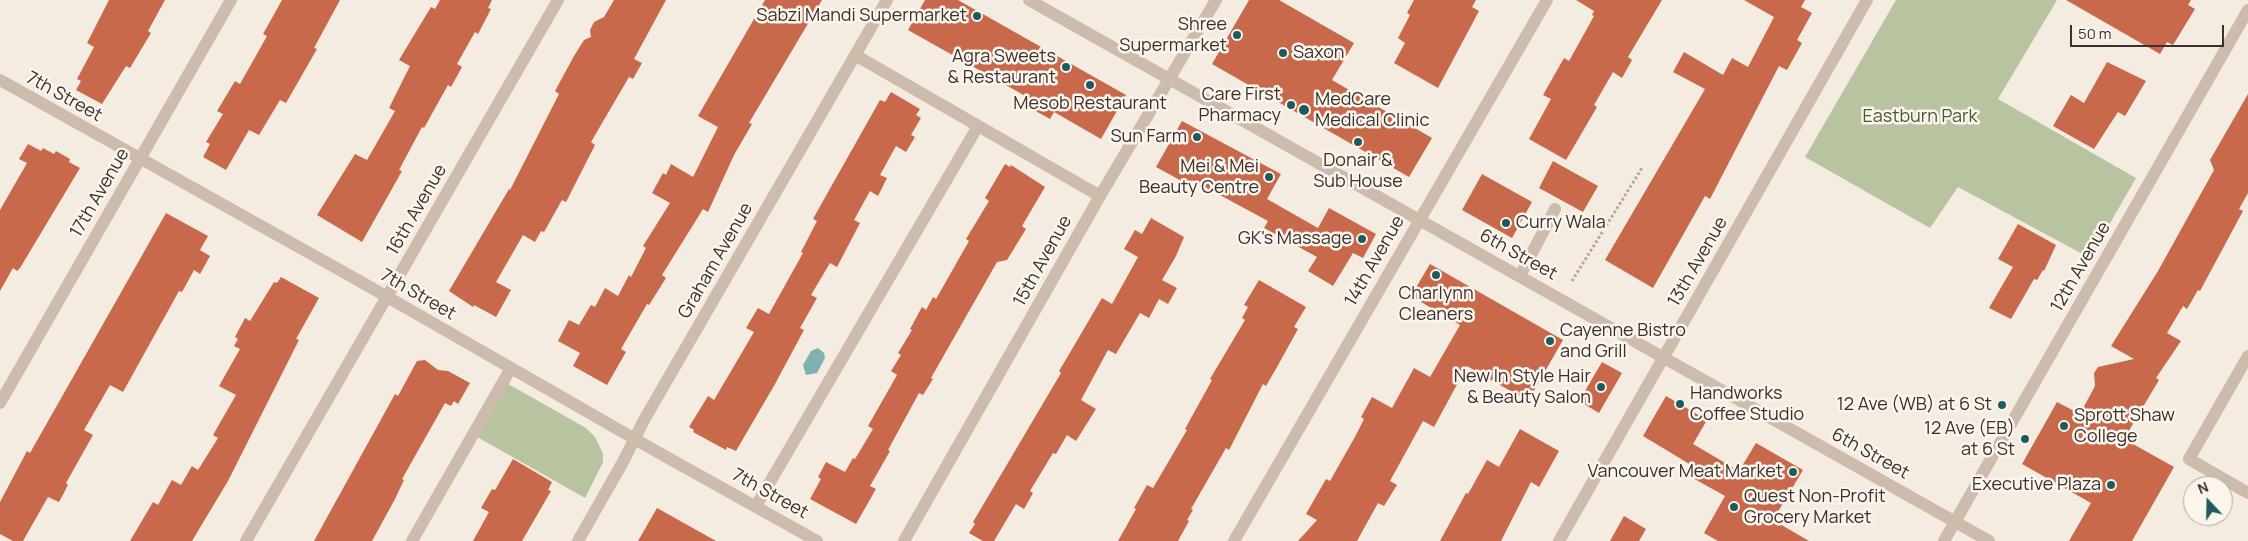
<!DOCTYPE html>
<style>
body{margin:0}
#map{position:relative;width:2248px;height:541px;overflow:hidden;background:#f4ebe1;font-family:Manrope,sans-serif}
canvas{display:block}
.north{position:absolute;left:2183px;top:476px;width:50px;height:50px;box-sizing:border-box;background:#fbf5ee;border:1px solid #aea6a0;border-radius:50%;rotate:339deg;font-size:14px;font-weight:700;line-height:20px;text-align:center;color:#3b302b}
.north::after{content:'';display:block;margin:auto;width:18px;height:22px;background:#1f5a5e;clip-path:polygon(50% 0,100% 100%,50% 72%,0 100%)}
.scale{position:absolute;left:2070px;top:25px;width:154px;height:22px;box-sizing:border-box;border:2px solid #3b302b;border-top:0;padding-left:6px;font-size:15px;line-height:18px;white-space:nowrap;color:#3b302b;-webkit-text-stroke:4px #fbf5ee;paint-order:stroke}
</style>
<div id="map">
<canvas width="2248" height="541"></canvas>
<div class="north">N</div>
<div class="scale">50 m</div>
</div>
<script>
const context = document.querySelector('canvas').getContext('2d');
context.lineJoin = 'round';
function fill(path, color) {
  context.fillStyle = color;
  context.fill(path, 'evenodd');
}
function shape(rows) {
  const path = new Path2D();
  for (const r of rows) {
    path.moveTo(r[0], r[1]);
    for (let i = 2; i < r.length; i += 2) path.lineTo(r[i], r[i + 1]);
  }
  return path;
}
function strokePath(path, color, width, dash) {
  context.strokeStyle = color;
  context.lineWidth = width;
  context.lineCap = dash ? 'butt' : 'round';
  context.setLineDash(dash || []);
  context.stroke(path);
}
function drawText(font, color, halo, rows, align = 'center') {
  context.font = font + ' Manrope,sans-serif';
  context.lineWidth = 5;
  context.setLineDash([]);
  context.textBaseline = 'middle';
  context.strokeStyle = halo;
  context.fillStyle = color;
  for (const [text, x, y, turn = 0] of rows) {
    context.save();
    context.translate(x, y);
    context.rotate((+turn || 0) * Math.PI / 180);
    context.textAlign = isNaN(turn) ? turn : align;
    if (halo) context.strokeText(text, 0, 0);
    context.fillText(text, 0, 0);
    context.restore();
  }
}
const green = shape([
 [1896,0,2057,0,1998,99,2136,178,2090,258,1958,187,1930,228,1805,157],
 [503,381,586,428,595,437,603,454,603,462,585,498,472,434]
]);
const water = shape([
 [818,348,824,353,825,358,817,373,806,375,803,365,811,351]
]);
const building = shape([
 [109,0,165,0,148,31,151,33,130,68,126,66,102,104,76,90,81,81,77,79,94,47,87,43],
 [282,0,340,0,314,48,317,49,286,103,280,100,259,135,249,130,226,170,203,157,210,144,206,142,223,114,217,111,235,81,240,84,267,36,263,34],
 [440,0,492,0,488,8,491,9,478,34,475,32,457,64,462,67,451,87,448,85,424,128,422,127,399,170,402,171,362,242,317,215,355,154,367,160,395,111,389,108,410,66,399,60,431,7,435,9],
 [614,0,666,0,634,59,642,63,633,79,629,77,591,142,595,145,566,202,562,200,544,232,541,231,535,242,523,235,496,282,511,290,496,317,474,305,473,307,449,291,509,189,510,190,559,94,555,91,574,56,584,40,591,37,590,30,594,22,604,17],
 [765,0,822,0,749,123,752,124,734,155,708,212,703,209,662,275,666,278,649,305,647,304,621,349,626,352,607,385,573,366,580,353,558,341,569,320,579,325,591,305,595,307,605,288,618,296,629,275,631,277,646,248,643,246,670,203,652,193,663,173,666,175,671,164,693,177,718,127,698,116],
 [925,0,958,0,1126,95,1101,139,1054,112,1050,119,1032,109,1036,102,908,30],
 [1249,0,1279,0,1354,43,1332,80,1432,138,1409,177,1212,64],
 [1414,0,1476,0,1472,7,1479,11,1438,88,1394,63,1405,43,1398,38,1410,15,1407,13],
 [1576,0,1662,0,1628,57,1632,60,1622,78,1613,72,1594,105,1597,107,1566,160,1529,139,1551,99,1543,95,1564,58,1569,61,1594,16,1592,15,1594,11],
 [1744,0,1805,0,1801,7,1812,13,1797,40,1802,43,1787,70,1779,66,1710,199,1705,196,1653,288,1605,260,1705,89,1673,72,1684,52,1723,75,1732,58,1748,67,1774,17],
 [2066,0,2191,0,2188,5,2195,9,2173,45,2167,42,2160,54],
 [2107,62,2146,81,2125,116,2118,112,2094,149,2053,126,2071,95,2084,103],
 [891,92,920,109,916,115,921,118,911,135,915,137,906,152,896,146,880,175,887,178,878,196,870,191,854,220,860,223,837,267,830,263,811,295,817,298,800,328,804,330,775,384,736,451,727,447,726,450,693,432,694,430,689,427,708,396,714,400,754,332,746,328,758,308,769,314,803,253,801,252,817,221,813,219,823,201,880,100,885,102],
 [2248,94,2248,193,2239,209,2243,211,2200,291,2198,290,2187,309,2183,306,2167,333,2181,341,2156,378,2159,380,2124,439,2174,467,2132,541,2069,541,2091,503,2022,464,2057,402,2080,414,2095,386,2094,373,2098,367,2134,359,2111,346,2158,271,2214,170,2210,160],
 [1182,121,1281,174,1267,199,1318,228,1329,208,1376,234,1363,258,1353,253,1333,286,1308,271,1317,257,1264,228,1268,221,1192,180,1189,185,1156,167],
 [28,144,41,151,43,148,54,154,56,151,70,159,69,162,80,168,20,268,17,271,13,268,0,291,0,210,27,163,19,159],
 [1553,161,1598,186,1583,212,1539,188],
 [1005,164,1010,167,1011,165,1045,187,1022,226,1026,229,1007,260,997,262,931,378,933,379,923,395,919,393,888,450,890,451,870,486,876,489,856,524,810,499,821,479,818,477,826,462,845,472,853,458,855,459,873,429,868,426,897,375,891,371,901,355,898,353,912,330,910,329,922,307,926,310,933,297,936,299,969,241,966,239,989,201,985,198],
 [1482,174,1532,202,1512,238,1462,210],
 [166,213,208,236,200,250,210,256,200,274,194,270,182,292,179,291,123,392,110,385,84,430,93,435,66,483,68,485,59,502,48,497,23,541,13,541,0,534,0,502,27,451,30,453],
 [1151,218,1184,237,1176,256,1162,280,1177,288,1168,304,1159,299,1149,318,1140,313,1116,354,1108,350,1081,400,1096,409,1076,441,1067,435,1056,454,1053,453,1030,491,1033,493,1024,509,1016,504,994,541,983,541,969,533,975,524,973,522,1061,373,1059,371,1068,356,1102,298,1112,304,1138,257,1124,249,1135,230,1142,234],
 [2018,224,2056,245,2044,271,2043,270,2037,280,2034,279,2011,319,1989,308,2013,267,1998,259],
 [1430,264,1563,340,1528,401,1467,366,1434,427,1423,421,1390,481,1397,485,1384,506,1378,503,1357,541,1298,541,1317,520,1306,514,1326,479,1330,481,1356,435,1364,419,1361,417,1372,397,1392,408,1414,368,1430,377,1460,325,1411,296],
 [281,277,319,298,296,339,299,340,228,481,192,541,130,541,153,502,158,505,172,480,181,485,192,466,198,470,218,438,213,435,236,395,219,386,240,349,234,346,238,339,235,337,245,318,250,321,274,282,277,283],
 [1259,280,1306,307,1294,327,1298,329,1277,367,1266,386,1263,384,1229,450,1226,448,1191,509,1193,510,1187,520,1189,521,1178,541,1118,541,1136,509,1134,508,1147,485,1153,488,1187,430,1185,429,1212,380,1210,379,1245,320,1242,318,1248,307,1244,305],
 [425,360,438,370,448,371,470,383,458,404,454,401,451,406,445,403,402,479,404,480,395,499,372,541,314,541,395,394,398,396,417,361],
 [1602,362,1622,373,1599,413,1579,401],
 [1666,396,1707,420,1693,444,1739,471,1756,443,1803,470,1773,520,1809,541,1718,541,1704,533,1725,496,1691,477,1696,468,1643,436],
 [1520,429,1559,451,1539,487,1531,482,1501,541,1440,541,1466,493,1468,494,1487,460,1499,467],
 [513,459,552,482,548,490,551,491,522,541,473,541,489,512,481,508,492,489,495,490],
 [657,508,716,541,638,541],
 [1624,516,1646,529,1639,541,1610,541]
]);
const path = shape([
 [1572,281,1642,168]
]);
const minor = shape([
 [1029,0,1989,541],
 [855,55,1100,196],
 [0,80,363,283,654,450,817,541],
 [1520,276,1555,209],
 [2248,356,2189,459,2248,493],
 [0,403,231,0],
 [756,506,978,126],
 [246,541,558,0],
 [412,541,511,368],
 [578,541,624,460,644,420,887,0],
 [904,541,1100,196,1216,0],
 [1234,541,1547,0],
 [1559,541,1867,0],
 [1944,541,2248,10]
]);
const markers = [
 [977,16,5,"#1f5a5e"],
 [1237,35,5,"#1f5a5e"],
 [1283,53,5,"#1f5a5e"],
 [1066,67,5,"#1f5a5e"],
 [1090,85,5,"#1f5a5e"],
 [1291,105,5,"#1f5a5e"],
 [1304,110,6,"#1f5a5e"],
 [1197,137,5,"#1f5a5e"],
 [1358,142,5,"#1f5a5e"],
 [1269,177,5,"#1f5a5e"],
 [1506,223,5,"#1f5a5e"],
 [1362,239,5,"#1f5a5e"],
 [1436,275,5,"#1f5a5e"],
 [1550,341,5,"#1f5a5e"],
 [1601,387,5,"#1f5a5e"],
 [1680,404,5,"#1f5a5e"],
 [2002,405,5,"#1f5a5e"],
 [2064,426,5,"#1f5a5e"],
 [2025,439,5,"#1f5a5e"],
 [1793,472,5,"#1f5a5e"],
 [2111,485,5,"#1f5a5e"],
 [1734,507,5,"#1f5a5e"]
];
const poiNames = [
 ["Sabzi Mandi Supermarket",967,16],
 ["Shree",1227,25],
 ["Supermarket",1227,46],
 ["Saxon",1293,53,"left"],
 ["Agra Sweets",1056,57],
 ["& Restaurant",1056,78],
 ["Care First",1281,95],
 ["Pharmacy",1281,116],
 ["MedCare",1315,100,"left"],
 ["Medical Clinic",1315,121,"left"],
 ["Mesob Restaurant",1090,104,"center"],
 ["Sun Farm",1187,137],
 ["Donair &",1358,161,"center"],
 ["Sub House",1358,182,"center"],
 ["Mei & Mei",1259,167],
 ["Beauty Centre",1259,188],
 ["Curry Wala",1516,223,"left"],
 ["GK's Massage",1352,239],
 ["Charlynn",1436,294,"center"],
 ["Cleaners",1436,315,"center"],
 ["Cayenne Bistro",1560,331,"left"],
 ["and Grill",1560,352,"left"],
 ["New In Style Hair",1591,377],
 ["& Beauty Salon",1591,398],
 ["Handworks",1690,394,"left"],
 ["Coffee Studio",1690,415,"left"],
 ["12 Ave (WB) at 6 St",1992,405],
 ["Sprott Shaw",2074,416,"left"],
 ["College",2074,437,"left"],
 ["12 Ave (EB)",2015,429],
 ["at 6 St",2015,450],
 ["Vancouver Meat Market",1783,472],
 ["Executive Plaza",2101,485],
 ["Quest Non-Profit",1744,497,"left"],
 ["Grocery Market",1744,518,"left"]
];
const streetNames = [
 ["7th Street",64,97,29],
 ["17th Avenue",100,193,-60],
 ["16th Avenue",417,210,-60],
 ["6th Street",1518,255,29],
 ["Graham Avenue",716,261,-60],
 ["15th Avenue",1043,261,-61],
 ["14th Avenue",1375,261,-60],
 ["13th Avenue",1698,262,-60],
 ["12th Avenue",2081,267,-60],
 ["7th Street",418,295,30],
 ["6th Street",1870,454,29],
 ["7th Street",770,494,29]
];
const parkNames = [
 ["Eastburn Park",1920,117]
];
fill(green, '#b8c4a0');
fill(water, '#7fb0b2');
fill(building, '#c8694b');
strokePath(path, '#b9a596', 3, [2.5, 2.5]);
strokePath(minor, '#cdbbac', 12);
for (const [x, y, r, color] of markers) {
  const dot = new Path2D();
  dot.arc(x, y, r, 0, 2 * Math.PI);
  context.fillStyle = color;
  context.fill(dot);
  strokePath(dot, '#fbf5ee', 2);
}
drawText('18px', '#3b302b', '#fbf5ee', poiNames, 'right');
drawText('18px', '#3b302b', '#fbf5ee', streetNames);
drawText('18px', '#4a5a2e', '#fbf5ee', parkNames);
</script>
